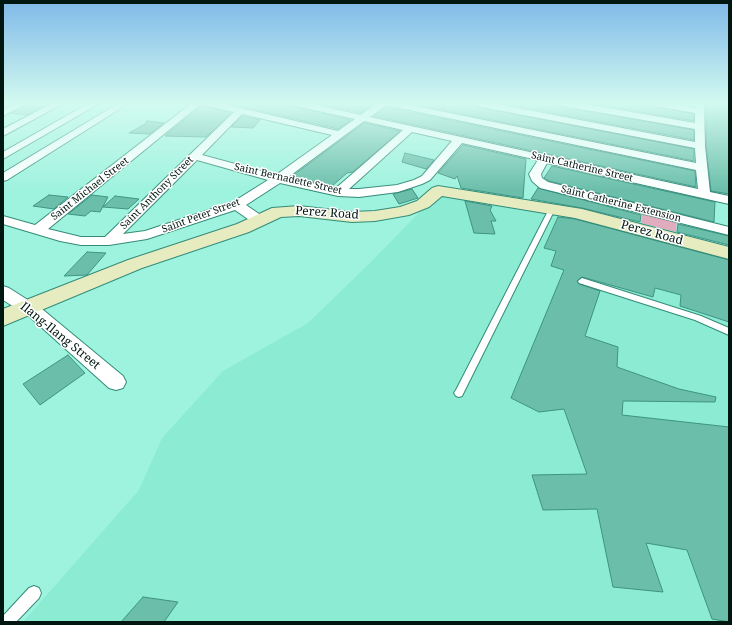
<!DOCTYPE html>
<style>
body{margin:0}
#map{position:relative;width:732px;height:625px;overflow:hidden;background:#9ef3de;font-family:"Noto Serif",serif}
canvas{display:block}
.frame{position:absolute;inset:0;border:4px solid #001711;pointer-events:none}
</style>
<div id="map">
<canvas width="732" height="625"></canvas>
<div class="frame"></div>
</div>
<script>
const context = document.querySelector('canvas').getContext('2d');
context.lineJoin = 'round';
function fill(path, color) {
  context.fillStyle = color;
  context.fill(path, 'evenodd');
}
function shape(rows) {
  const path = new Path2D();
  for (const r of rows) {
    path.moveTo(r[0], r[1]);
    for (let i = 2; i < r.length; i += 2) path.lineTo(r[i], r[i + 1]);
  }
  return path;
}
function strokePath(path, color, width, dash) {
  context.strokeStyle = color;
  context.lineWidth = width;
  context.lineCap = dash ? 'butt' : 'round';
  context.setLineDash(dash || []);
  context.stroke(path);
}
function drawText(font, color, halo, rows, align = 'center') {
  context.font = font + ' "Noto Serif",serif';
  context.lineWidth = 3;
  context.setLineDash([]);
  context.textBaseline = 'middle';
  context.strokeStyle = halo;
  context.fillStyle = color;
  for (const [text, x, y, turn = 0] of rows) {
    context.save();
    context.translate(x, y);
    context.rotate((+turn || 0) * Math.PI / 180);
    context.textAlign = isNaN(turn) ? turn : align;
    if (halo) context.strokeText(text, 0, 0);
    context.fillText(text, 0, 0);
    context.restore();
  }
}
const built = shape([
 [438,193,559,214,729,259,729,622,23,622,139,490,162,438,223,371,308,323,372,261]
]);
const green = shape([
 [643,211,677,220,676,232,641,223]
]);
const building = shape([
 [29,103,50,103,27,115,11,113,29,103],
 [226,103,290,103,292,106,351,120,338,129,226,103],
 [314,103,374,103,361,113,314,103],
 [408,103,472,103,477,107,694,149,694,161,408,103],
 [500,103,558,103,563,107,694,130,694,140,500,103],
 [589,103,650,103,655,107,694,114,694,121,589,103],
 [706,103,729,103,729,194,711,191,706,146,706,103],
 [202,105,231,113,206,137,165,136,202,105],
 [386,107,695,171,696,187,374,116,386,107],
 [242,116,260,120,253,128,231,127,242,116],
 [147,121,164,123,149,134,129,133,145,124,147,121],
 [364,123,400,131,353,172,347,173,332,186,291,177,364,123],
 [463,145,526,159,523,198,461,188,457,176,455,179,438,173,463,145],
 [405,153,434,160,426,169,402,162,405,153],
 [552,166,715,202,714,222,549,181,544,178,552,166],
 [538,188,641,215,640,222,582,208,531,199,538,188],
 [412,189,418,198,399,204,393,194,412,189],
 [49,195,68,197,54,209,33,206,49,195],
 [92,195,108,197,100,212,91,211,85,216,68,214,92,195],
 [115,196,139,199,128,209,103,207,115,196],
 [465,201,492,206,490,210,496,221,491,221,495,234,474,233,465,201],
 [558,217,575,219,729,260,729,322,680,306,681,295,655,288,653,297,582,277,577,281,579,284,600,291,585,336,618,347,617,367,679,389,716,397,715,402,623,401,622,415,729,427,729,622,712,619,687,550,646,543,663,592,613,587,597,509,543,510,532,475,587,474,564,409,539,412,511,398,564,270,551,266,556,251,544,248,558,217],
 [678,224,729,236,729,245,677,232,678,224],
 [87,252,106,253,87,275,64,276,87,252],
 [68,355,85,373,40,405,23,384,68,355],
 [143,597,178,602,164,622,121,622,143,597]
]);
const lane = shape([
 [552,207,555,209,462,396,459,397,456,396,454,393,456,390,549,209,552,207],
 [582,278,701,316,729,328,729,335,695,320,579,283,578,281,582,278],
 [34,586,39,588,41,593,39,598,16,622,3,622,3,616,29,588,34,586]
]);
const street = shape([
 [17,103,28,103,3,116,3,110,17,103],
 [53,103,64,103,3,136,3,129,53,103],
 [89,103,100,103,3,159,3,152,89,103],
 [119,103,129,103,7,180,3,181,3,173,119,103],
 [192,103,202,103,48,229,81,237,105,237,234,112,204,105,203,103,219,103,338,131,355,119,292,105,291,103,307,103,361,115,377,103,400,103,696,163,695,148,477,106,473,103,491,103,695,142,695,129,563,106,559,103,579,103,695,123,695,113,655,106,651,103,670,103,696,108,696,103,704,103,705,146,710,192,729,196,729,204,547,163,541,174,542,178,548,182,729,227,729,235,540,188,532,181,529,174,538,160,462,143,430,180,422,184,398,192,359,197,338,196,280,183,246,205,265,218,267,221,265,224,260,225,255,224,235,210,147,239,109,245,81,245,60,241,3,224,3,216,35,225,192,103],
 [386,105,696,170,698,189,370,117,386,105],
 [242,114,332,135,276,175,202,155,242,114],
 [364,121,403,130,336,188,287,178,364,121],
 [412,132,452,141,422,176,414,180,397,185,359,189,349,189,412,132],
 [197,160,268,180,233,202,145,231,123,234,197,160],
 [3,286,9,288,42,309,123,376,126,382,123,388,116,390,109,388,30,317,3,300,3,286]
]);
const secondary = shape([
 [438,186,582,209,729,247,729,259,575,218,442,196,429,207,409,215,375,221,352,222,299,216,281,217,249,232,142,268,3,326,3,309,128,260,237,224,272,208,299,206,352,212,375,211,400,207,417,201,432,188,438,186]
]);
const farStreetnames = [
 ["Saint Catherine Street",582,167,13],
 ["Saint Bernadette Street",288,179,13],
 ["Saint Michael Street",90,189,-38],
 ["Saint Anthony Street",157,193,-45],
 ["Saint Catherine Extension",621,204,14],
 ["Saint Peter Street",201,216,-20]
];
const streetNames = [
 ["Perez Road",327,213,4],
 ["Perez Road",652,233,15],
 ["Ilang-Ilang Street",60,336,39]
];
fill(built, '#8bebd3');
fill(green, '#e1acbe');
fill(building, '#6abeaa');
strokePath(building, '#3e9481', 1);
strokePath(lane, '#348b78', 2);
strokePath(street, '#348b78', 2);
strokePath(secondary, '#348b78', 2);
fill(lane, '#fff');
fill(street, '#fff');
fill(secondary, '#e6ecc0');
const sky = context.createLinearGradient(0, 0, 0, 191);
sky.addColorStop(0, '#7eb9e8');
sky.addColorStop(0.54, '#d3faf0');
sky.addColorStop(1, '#d3faf000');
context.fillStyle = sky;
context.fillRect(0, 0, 732, 191);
drawText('10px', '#001711', '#fff', farStreetnames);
drawText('12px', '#001711', '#fff', streetNames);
</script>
